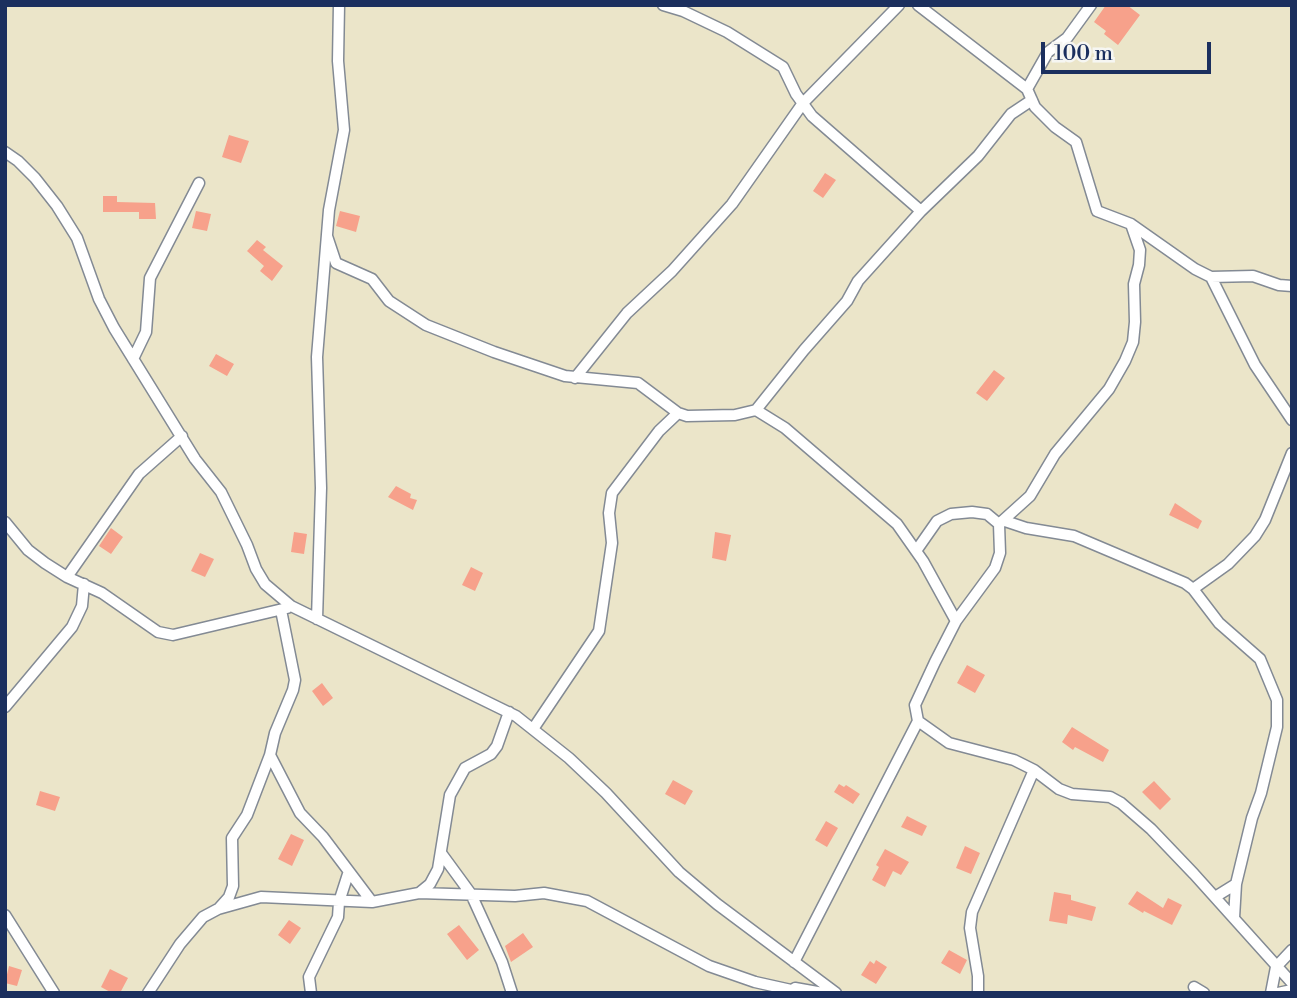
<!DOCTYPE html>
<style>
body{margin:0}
#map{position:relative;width:1297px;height:998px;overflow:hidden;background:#ebe5c9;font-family:"Libre Bodoni",serif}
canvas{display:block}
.frame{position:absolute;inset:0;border:7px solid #1b2f5e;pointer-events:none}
.scale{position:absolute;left:1041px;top:42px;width:170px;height:32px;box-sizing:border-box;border:4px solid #1b2f5e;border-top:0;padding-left:9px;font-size:21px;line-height:24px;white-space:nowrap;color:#1b2f5e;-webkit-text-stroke:5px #f6f6f2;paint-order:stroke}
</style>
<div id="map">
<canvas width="1297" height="998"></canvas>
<div class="frame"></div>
<div class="scale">100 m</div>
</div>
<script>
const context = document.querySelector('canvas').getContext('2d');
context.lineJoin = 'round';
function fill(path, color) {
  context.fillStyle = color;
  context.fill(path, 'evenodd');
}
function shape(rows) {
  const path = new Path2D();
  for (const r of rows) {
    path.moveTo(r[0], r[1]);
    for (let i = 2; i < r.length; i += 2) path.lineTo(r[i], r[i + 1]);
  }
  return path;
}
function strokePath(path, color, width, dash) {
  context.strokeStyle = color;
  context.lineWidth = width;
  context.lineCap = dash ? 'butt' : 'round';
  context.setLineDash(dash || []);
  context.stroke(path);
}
const building = shape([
 [1106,5,1127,5,1140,15,1118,45,1104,34,1106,31,1094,22],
 [229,135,249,141,241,163,222,157],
 [825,173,836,180,823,198,813,191],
 [103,196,117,196,117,202,155,203,156,219,139,219,139,212,103,212],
 [196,211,211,214,207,231,192,228],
 [340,211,360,216,356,232,336,226],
 [257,240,266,247,263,250,283,266,272,281,260,271,264,266,247,251],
 [216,354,234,364,227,376,209,366],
 [994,370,1005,378,987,401,976,393],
 [396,486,411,494,410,498,417,500,413,510,388,497],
 [1175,503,1202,521,1198,529,1169,515],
 [111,528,123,537,111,554,99,546],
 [294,532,307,534,304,554,291,552],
 [715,532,731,535,726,561,712,558],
 [200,553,214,559,205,577,191,571],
 [471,567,483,573,475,591,462,585],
 [967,665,985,675,975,693,957,683],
 [322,683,333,698,323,706,312,691],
 [1072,727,1109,750,1103,762,1075,747,1073,750,1062,742],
 [673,780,693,791,685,805,665,794],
 [1154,781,1171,799,1160,810,1142,792],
 [839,784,844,787,846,785,860,794,853,804,834,792],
 [40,791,60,797,55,811,36,805],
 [907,816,927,826,922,836,901,827],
 [826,821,838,828,827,847,815,840],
 [291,834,304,840,292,866,278,859],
 [965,846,980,853,971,874,956,868],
 [885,849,909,862,901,875,893,871,885,887,872,880,879,867,876,865],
 [1137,891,1163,908,1168,898,1182,905,1172,925,1144,911,1143,913,1128,904],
 [1054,892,1071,895,1071,900,1096,907,1092,921,1068,915,1067,924,1049,921],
 [289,920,301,928,290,944,278,935],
 [459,925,479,950,467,960,447,934],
 [523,933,533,947,511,962,505,946],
 [949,950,967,960,960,974,941,963],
 [876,960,887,967,876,984,861,975,870,961,874,964],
 [9,966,22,970,17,986,5,983],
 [110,969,128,978,120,993,112,993,101,987]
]);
const street = shape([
 [663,5,683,11,727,32,783,67,796,94,812,116,921,211,978,156,1011,114,1032,100],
 [918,5,1027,89],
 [1091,5,1067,38,1048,52,1027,89,1035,107,1055,127,1076,142,1097,211,1131,224,1195,269,1211,277,1253,276,1279,285,1292,286],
 [5,152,18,161,35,178,57,206,77,238,99,299,114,328,195,459,221,492,247,545,256,569,265,584,291,606,516,716,569,758,606,793,679,872,717,904,836,993],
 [327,236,336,263,372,279,389,301,426,325,494,352,565,376,638,383,678,413,687,416,735,415,756,410,785,428,897,524,923,561,956,621],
 [1211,277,1255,365,1292,420],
 [133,359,146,332,150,278,199,183],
 [575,378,627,313,672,271,732,204,803,103,899,5],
 [756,410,804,350,847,301,858,281,921,211],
 [1005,521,1026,528,1074,536,1185,583,1193,589,1219,623,1260,659,1277,700,1277,727,1261,793,1252,818,1236,884,1234,918],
 [5,522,28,550,45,563,67,577,102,593,158,632,173,635,287,608],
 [916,551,937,521,951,514,972,512,987,514,999,524],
 [67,577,139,474,182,436],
 [1193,589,1228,564,1255,536,1265,520,1292,453],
 [281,610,295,680,293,690,275,733,270,755,300,813,323,837,372,902],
 [317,619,321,488,317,357,329,210,344,130,338,61,339,5],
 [5,707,72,627,82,606,84,584],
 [918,721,949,743,1014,760,1034,770,1059,789,1072,794,1110,797,1121,803,1151,829,1194,874,1292,983],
 [533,729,599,631,612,543,609,513,612,493,659,431,678,413],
 [441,853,471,894,502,962,512,993],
 [419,893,515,896,544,893,587,901,709,966,755,982,791,990],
 [1215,897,1236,884],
 [220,907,229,897,233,886,232,838,247,815,270,755],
 [5,915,54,993],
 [794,962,918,721,915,705,935,662,956,621,995,568,1000,553,999,524,1030,496,1055,454,1109,389,1125,361,1133,342,1135,322,1134,284,1139,265,1140,250,1131,224],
 [1194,987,1204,993],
 [148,993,180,944,203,917,218,909,261,897,372,902,419,893,430,884,438,869,450,795,465,768,491,754,497,746,509,712],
 [311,993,309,977,338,917,339,902,348,874],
 [789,993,795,988,823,993],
 [978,993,978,976,970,928,972,912,1034,770],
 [1271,993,1276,967,1292,950],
 [1278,993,1292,990]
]);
fill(building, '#f7a18b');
strokePath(street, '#838a94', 13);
strokePath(street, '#fff', 10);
</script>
